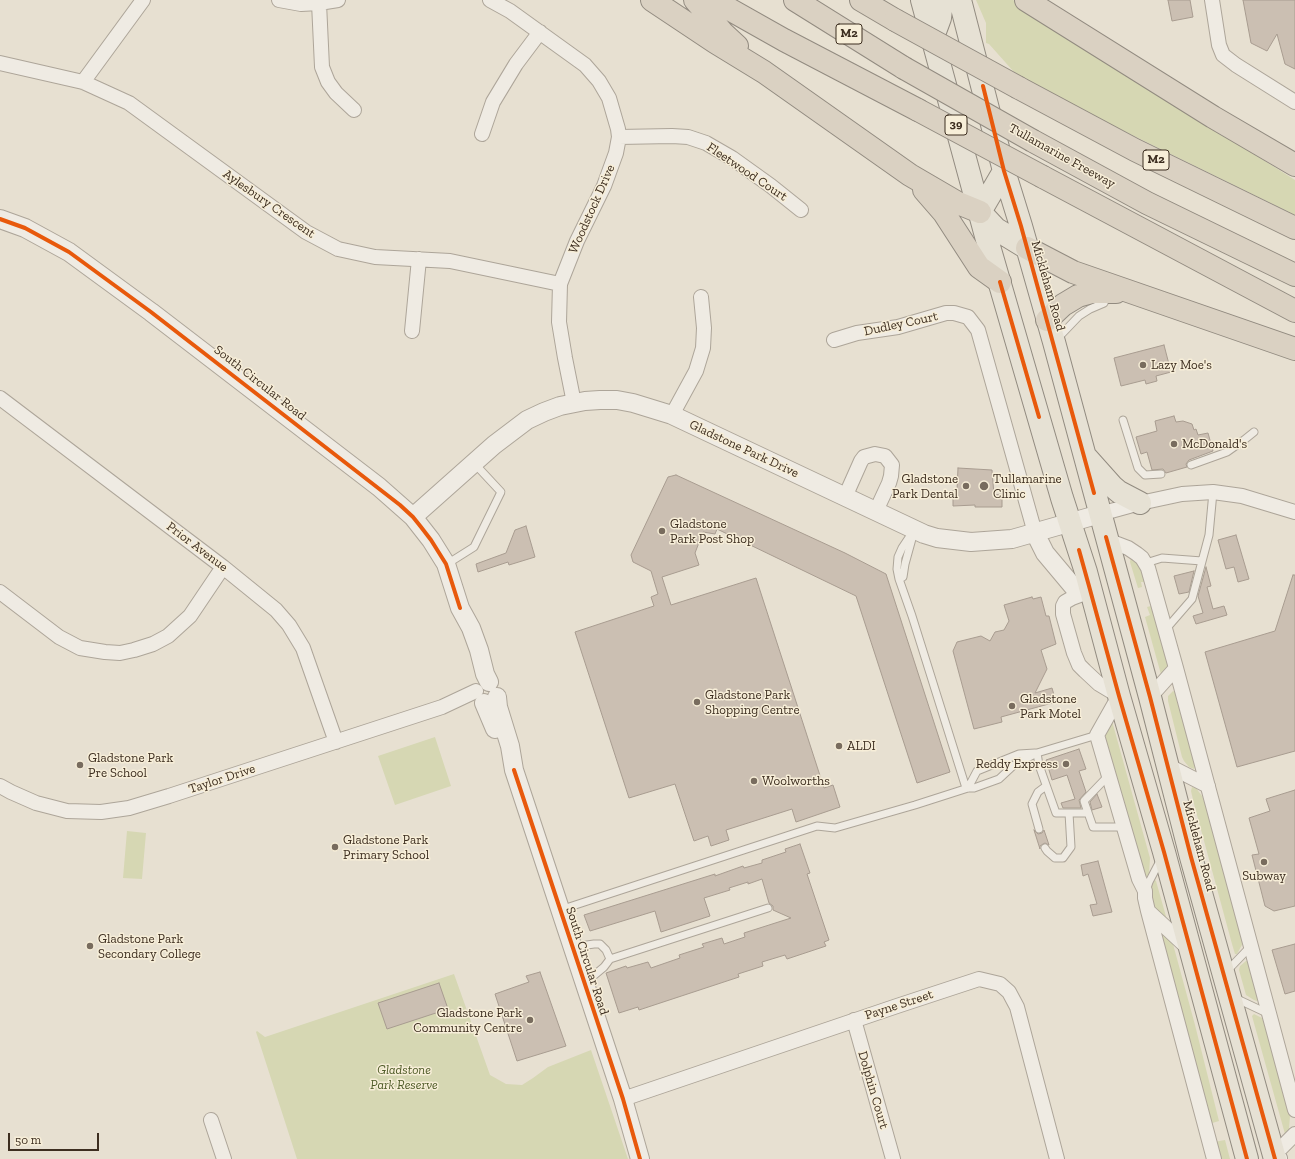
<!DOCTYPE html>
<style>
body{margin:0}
#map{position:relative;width:1295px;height:1159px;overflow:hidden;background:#e7e0d1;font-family:"Zilla Slab",serif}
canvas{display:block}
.scale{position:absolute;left:8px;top:1133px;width:91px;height:18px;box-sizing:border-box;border:2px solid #3d2e20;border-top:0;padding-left:5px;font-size:12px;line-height:14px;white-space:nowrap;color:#3d2e20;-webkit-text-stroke:3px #f7eed8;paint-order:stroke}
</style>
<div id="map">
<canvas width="1295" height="1159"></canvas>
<div class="scale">50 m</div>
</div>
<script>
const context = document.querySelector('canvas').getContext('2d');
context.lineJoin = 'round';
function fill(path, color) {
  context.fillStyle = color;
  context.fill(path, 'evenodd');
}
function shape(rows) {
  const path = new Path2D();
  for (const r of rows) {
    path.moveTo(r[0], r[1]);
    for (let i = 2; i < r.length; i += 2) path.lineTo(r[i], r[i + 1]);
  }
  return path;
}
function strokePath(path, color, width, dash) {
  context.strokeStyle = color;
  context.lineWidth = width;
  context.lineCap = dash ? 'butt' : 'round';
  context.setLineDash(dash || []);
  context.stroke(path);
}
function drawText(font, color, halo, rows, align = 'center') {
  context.font = font + ' "Zilla Slab",serif';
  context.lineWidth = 3;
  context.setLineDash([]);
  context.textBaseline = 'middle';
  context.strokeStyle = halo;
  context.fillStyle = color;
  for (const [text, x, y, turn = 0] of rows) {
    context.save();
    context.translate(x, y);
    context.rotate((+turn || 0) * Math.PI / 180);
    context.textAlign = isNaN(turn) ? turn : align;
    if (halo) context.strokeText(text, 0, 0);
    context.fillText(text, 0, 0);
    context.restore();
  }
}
const green = shape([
 [976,0,1013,0,1091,51,1295,180,1295,215,1022,81,989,44,986,43,986,23],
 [1131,557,1134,558,1141,570,1144,582,1141,582,1142,587,1138,588,1130,562],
 [1151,606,1167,663,1168,669,1162,678,1145,617,1150,615,1147,607],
 [1173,691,1175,692,1195,767,1194,769,1189,767,1184,761,1182,757,1168,701,1168,696],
 [1112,721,1150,858,1149,874,1145,878,1105,740,1106,731],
 [435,737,451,786,395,805,378,756],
 [1192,787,1196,788,1202,796,1206,807,1243,943,1237,954,1235,954,1232,944,1194,804,1191,791],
 [127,831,146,833,142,879,123,878],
 [1155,880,1156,881,1167,920,1156,912,1150,898,1151,888,1154,881],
 [1157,928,1169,939,1173,944,1195,1025,1219,1121,1209,1124],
 [1246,961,1248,961,1258,998,1257,1001,1254,1000,1246,995,1239,970,1240,966],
 [454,974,490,1075,506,1084,522,1085,533,1078,548,1067,591,1050,628,1159,297,1159,256,1032,257,1031,265,1037],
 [1254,1014,1262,1018,1265,1024,1290,1116,1289,1129,1288,1133,1285,1134,1252,1016],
 [1225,1140,1230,1159,1221,1159,1214,1142]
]);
const building = shape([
 [1168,0,1190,0,1193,17,1172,21,1168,0],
 [1243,0,1295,0,1295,69,1285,64,1277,34,1267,51,1251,43,1243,0],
 [1164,345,1171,372,1156,376,1157,381,1146,384,1145,380,1121,386,1114,358,1164,345],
 [1174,416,1176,422,1183,421,1192,424,1194,430,1196,429,1198,435,1208,433,1213,451,1189,460,1186,464,1187,467,1166,473,1163,469,1152,470,1147,452,1141,454,1136,437,1157,431,1155,421,1174,416],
 [958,468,992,470,994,495,1002,494,1002,507,975,507,975,505,953,506,953,490,957,490,958,468],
 [676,475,845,553,886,574,950,772,917,783,856,596,717,529,715,534,703,532,695,553,699,565,662,577,671,605,756,578,824,788,833,785,840,807,796,822,792,809,726,830,729,840,711,846,708,836,694,841,675,784,629,798,575,632,654,606,651,597,658,594,651,571,633,562,631,555,668,477,676,475],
 [526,526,535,557,509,565,508,562,478,572,476,564,506,553,515,530,526,526],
 [1236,535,1249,579,1238,582,1234,567,1226,569,1218,540,1236,535],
 [1206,567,1211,586,1207,587,1213,609,1224,606,1227,615,1196,624,1193,616,1203,613,1198,596,1206,567],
 [1194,571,1189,592,1179,594,1174,576,1194,571],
 [1293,575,1295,575,1295,751,1237,767,1205,652,1275,631,1293,575],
 [1032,597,1033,599,1041,597,1046,616,1049,616,1056,644,1041,650,1047,669,1035,693,1052,688,1056,702,1001,717,1002,722,974,729,953,651,957,642,981,636,990,641,995,632,1004,630,1009,621,1004,605,1032,597],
 [1079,749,1086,769,1079,771,1086,792,1079,800,1081,808,1063,808,1061,803,1075,799,1067,775,1052,780,1046,760,1079,749],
 [1295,790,1295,906,1274,911,1265,906,1252,855,1259,854,1249,818,1270,811,1266,799,1295,790],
 [1097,794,1102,807,1092,810,1090,802,1097,794],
 [1034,830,1038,834,1042,833,1044,830,1049,845,1045,843,1043,844,1040,846,1040,849,1034,830],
 [800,844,810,873,807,874,829,940,824,942,826,946,787,959,785,955,762,962,763,966,738,974,739,977,639,1010,638,1007,619,1013,606,973,626,966,627,968,648,962,651,968,680,958,679,955,704,947,702,944,722,938,724,944,745,937,744,933,791,918,773,910,773,906,769,903,762,879,748,884,748,882,729,888,730,890,704,898,710,916,661,932,655,911,590,931,584,915,715,874,715,876,743,866,744,868,762,863,762,860,786,852,785,849,800,844],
 [1098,861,1112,912,1093,916,1090,905,1097,904,1088,874,1083,876,1081,865,1098,861],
 [1295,944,1295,991,1285,994,1272,950,1295,944],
 [540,972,566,1046,517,1061,495,994,529,982,526,976,540,972],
 [439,983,448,1009,387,1029,378,1003,439,983]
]);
const service = shape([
 [1057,339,1079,316,1090,309,1104,303,1108,294],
 [1123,420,1138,468,1145,475,1161,474],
 [1191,465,1227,452,1244,440,1254,432],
 [914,530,902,548,898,557,897,569,899,579,912,616,966,788],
 [1146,563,1162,558,1202,561],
 [447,564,474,547,501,492,474,463],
 [899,579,903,577,905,564,913,535],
 [1166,629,1192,599,1209,535,1213,492],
 [1037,753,1039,765,1056,813,1088,813],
 [1109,775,1084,801,1093,827,1124,827],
 [968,788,977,771,1019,754,1035,753],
 [1039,829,1032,804,1038,792,1046,786],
 [1045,848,1047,851,1055,858,1063,858,1071,847,1069,813],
 [1146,891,1149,882,1161,859],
 [560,910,817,826,835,828,915,805,968,788,974,788,999,779,1014,765,1037,753,1097,735],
 [573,947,594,944,600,944,606,950,610,959,604,967,586,982],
 [610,959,768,908],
 [1226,972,1251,946],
 [1235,998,1269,1014]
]);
const minor = shape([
 [279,0,301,4,319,3,338,0],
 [490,0,510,11,585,65,599,81,609,98,618,129,619,137,616,153,604,186,577,241,560,284,559,322,565,358,574,403],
 [1212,0,1219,45,1223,55,1236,65,1295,102],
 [319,3,322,67,328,82,336,93,354,110],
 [0,63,83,82,129,103,306,232,338,249,375,257,450,261,560,284],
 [83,82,143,0],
 [482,134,493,102,516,64,540,32],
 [619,137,672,136,688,137,706,143,732,158,771,186,801,210],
 [412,331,419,259],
 [834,340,857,333,898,327,946,313,954,313,968,317,978,330,1035,533],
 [0,398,223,567,276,610,289,625,303,648,336,742],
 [672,415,696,371,703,348,704,328,701,297],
 [845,497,861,461,864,457,875,454,885,456,892,465,891,476,889,483,876,511],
 [1100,514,1140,503,1182,494,1213,492,1242,496,1295,512],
 [1107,540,1128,548,1137,554,1142,558,1148,568,1176,668,1295,1110],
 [0,592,59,637,80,648,105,652,120,653,134,650,153,644,168,636,190,616,223,567],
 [1088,592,1072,598,1065,602,1063,606,1063,614,1074,653,1079,665,1085,671,1099,684,1119,696,1097,735,1139,879,1145,891,1145,898,1148,911,1214,1159],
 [1150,697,1176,668],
 [1167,765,1208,786],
 [0,786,11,792,36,803,67,811,101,812,129,808,169,796,442,707,476,691],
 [1148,911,1189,949],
 [854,1020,893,1159],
 [623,1099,897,1006,979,979,1000,984,1009,992,1017,1007,1057,1159],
 [211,1120,224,1159],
 [1280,1158,1274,1155,1295,1134]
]);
const tertiary = shape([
 [0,219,25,228,69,252,151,312,379,487,413,517,431,540,446,564,460,608,471,628,479,650,485,674,489,682],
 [413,517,494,445,527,420,544,412,560,406,585,401,600,400,617,400,633,403,672,415,924,534,937,538,971,542,1012,539,1100,514],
 [1035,533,1045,553,1076,590,1091,591],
 [497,697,498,707,510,746,514,770,623,1099,640,1159],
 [484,703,495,729]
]);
const primary = shape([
 [922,0,986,236,1062,498,1086,572,1119,696,1164,852,1247,1159],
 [960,0,1004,171,1021,226,1054,342,1150,697,1191,857,1275,1159],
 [933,37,940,18,941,9,944,0],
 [980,212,1004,171],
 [981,213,996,229,1027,248],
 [1087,458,1112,486,1119,492,1140,503]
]);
const motorway = shape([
 [652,0,715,42,764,72,910,175,958,203,980,212],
 [695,0,723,33,737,46],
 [713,0,784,40,918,110],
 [795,0,904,68],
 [861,0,895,20],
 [1026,0,1213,117,1295,165],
 [1019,88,1135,150,1295,228],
 [1033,141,1147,203,1295,275],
 [1043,177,1295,311],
 [924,190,944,213,979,267,1000,282],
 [1027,248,1073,272,1295,349],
 [1047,320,1063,305,1078,296,1092,292,1116,292]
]);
const motorwayBridge = shape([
 [895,20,1019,88],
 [904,68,1033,141],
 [918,110,1043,177]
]);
const cycleway = shape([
 [983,86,1004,171,1021,226,1094,493],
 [0,219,25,228,69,252,151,312,400,505,413,517,421,527,431,540,446,564,460,608],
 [1000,282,1039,417],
 [1106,537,1150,697,1191,857,1275,1159],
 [1079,550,1089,586,1119,696,1164,852,1247,1159],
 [514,770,623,1099,640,1159]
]);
const markers = [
 [1143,365,4,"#786c5e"],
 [1174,444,4,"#786c5e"],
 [966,486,4,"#786c5e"],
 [984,486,5,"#786c5e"],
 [662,531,4,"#786c5e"],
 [697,702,4,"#786c5e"],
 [1012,706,4,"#786c5e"],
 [839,746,4,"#786c5e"],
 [1066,764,4,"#786c5e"],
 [80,765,4,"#786c5e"],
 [754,781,4,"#786c5e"],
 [335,847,4,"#786c5e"],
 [1264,862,4,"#786c5e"],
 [90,946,4,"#786c5e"],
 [530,1020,4,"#786c5e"]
];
const shields = [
 [849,34,26],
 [956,125,22],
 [1156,160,26]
];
const shieldNames = [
 ["M2",849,34],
 ["39",956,125],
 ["M2",1156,160]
];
const streetNames = [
 ["Tullamarine Freeway",1062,156,29],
 ["Fleetwood Court",747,172,34],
 ["Aylesbury Crescent",269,204,35],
 ["Woodstock Drive",592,209,-66],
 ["Mickleham Road",1048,286,74],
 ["Dudley Court",901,324,-12],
 ["South Circular Road",260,383,38],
 ["Gladstone Park Drive",744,449,25],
 ["Prior Avenue",197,547,37],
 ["Taylor Drive",222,779,-18],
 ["Mickleham Road",1199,846,75],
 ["South Circular Road",587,961,72],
 ["Payne Street",899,1005,-18],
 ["Dolphin Court",873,1090,74]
];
const poiNames = [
 ["Lazy Moe's",1151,365],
 ["McDonald's",1182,444],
 ["Gladstone",958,479,"right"],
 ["Park Dental",958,494,"right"],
 ["Tullamarine",993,479],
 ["Clinic",993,494],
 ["Gladstone",670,524],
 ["Park Post Shop",670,539],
 ["Gladstone Park",705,695],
 ["Shopping Centre",705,710],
 ["Gladstone",1020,699],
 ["Park Motel",1020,714],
 ["ALDI",847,746],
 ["Gladstone Park",88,758],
 ["Pre School",88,773],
 ["Reddy Express",1058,764,"right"],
 ["Woolworths",762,781],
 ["Gladstone Park",343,840],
 ["Primary School",343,855],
 ["Subway",1264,876,"center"],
 ["Gladstone Park",98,939],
 ["Secondary College",98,954],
 ["Gladstone Park",522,1013,"right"],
 ["Community Centre",522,1028,"right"]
];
const parkNames = [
 ["Gladstone",404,1070],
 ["Park Reserve",404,1085]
];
fill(green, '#d6d7b3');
fill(building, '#cbbfb2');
strokePath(building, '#a89c90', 1);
strokePath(service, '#ada599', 9);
strokePath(minor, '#ada599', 16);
strokePath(tertiary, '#ada599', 20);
strokePath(primary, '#928b80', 24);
strokePath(motorway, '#928b80', 24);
strokePath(service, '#efebe3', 7);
strokePath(minor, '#efebe3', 14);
strokePath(tertiary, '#efebe3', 18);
strokePath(primary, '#e6e1d4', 22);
strokePath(motorway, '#dad1c2', 22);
strokePath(motorwayBridge, '#928b80', 24, []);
strokePath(motorwayBridge, '#dad1c2', 22);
strokePath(cycleway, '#e8590c', 4);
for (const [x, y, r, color] of markers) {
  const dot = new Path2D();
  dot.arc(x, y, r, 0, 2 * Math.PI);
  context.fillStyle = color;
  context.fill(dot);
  strokePath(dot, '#f7eed8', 1.5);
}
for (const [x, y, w] of shields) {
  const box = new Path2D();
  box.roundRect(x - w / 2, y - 10, w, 20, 3);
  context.fillStyle = '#f7eed8';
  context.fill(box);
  strokePath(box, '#3d2e20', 1);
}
drawText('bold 12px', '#3d2e20', null, shieldNames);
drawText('13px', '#3d2e20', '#f7eed8', streetNames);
drawText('13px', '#3d2e20', '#f7eed8', poiNames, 'left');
drawText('italic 13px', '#4d5a26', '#f7eed8', parkNames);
</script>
